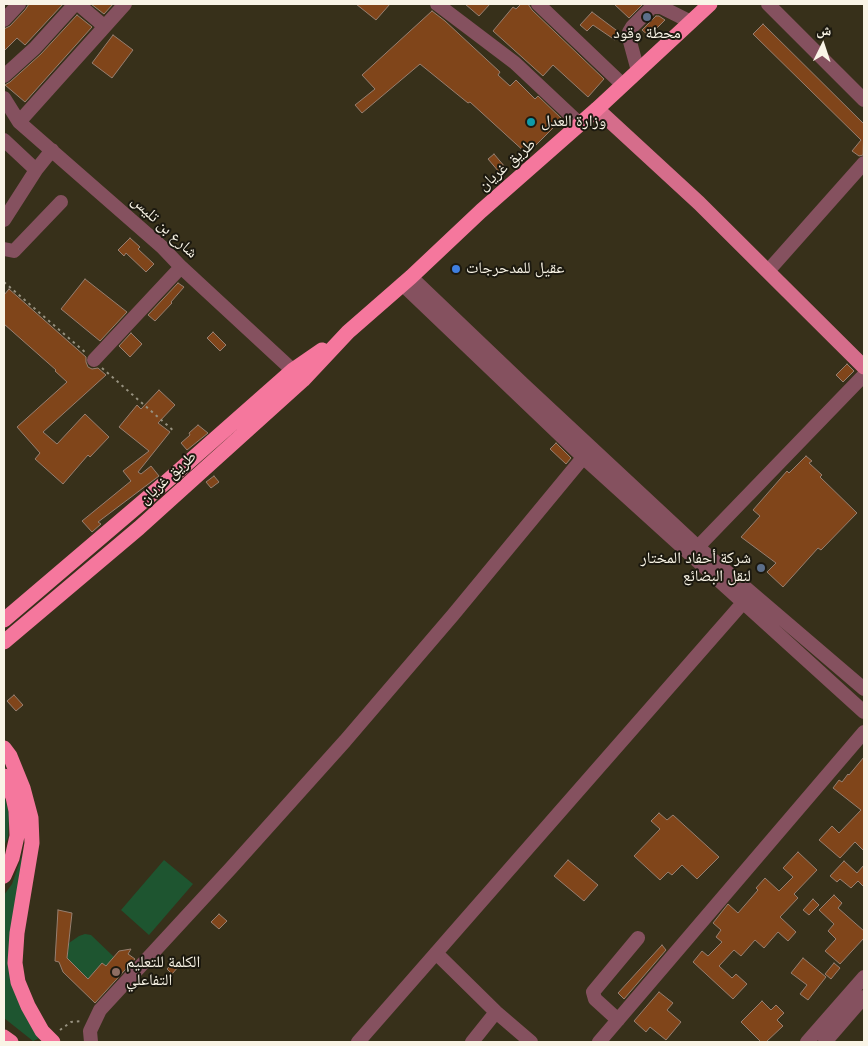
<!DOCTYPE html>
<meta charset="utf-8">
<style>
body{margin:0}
#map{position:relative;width:868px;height:1046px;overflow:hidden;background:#37301a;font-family:"Space Grotesk","Noto Naskh Arabic",sans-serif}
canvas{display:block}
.frame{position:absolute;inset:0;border:5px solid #f9f4e6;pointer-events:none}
.north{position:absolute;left:798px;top:20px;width:50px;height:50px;-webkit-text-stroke:4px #1c190f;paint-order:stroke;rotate:4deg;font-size:14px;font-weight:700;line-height:20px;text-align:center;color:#f9f4e6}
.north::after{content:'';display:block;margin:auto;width:18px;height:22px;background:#f9f4e6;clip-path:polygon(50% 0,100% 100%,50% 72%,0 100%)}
</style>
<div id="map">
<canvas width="868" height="1046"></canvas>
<div class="frame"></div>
<div class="north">ش</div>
</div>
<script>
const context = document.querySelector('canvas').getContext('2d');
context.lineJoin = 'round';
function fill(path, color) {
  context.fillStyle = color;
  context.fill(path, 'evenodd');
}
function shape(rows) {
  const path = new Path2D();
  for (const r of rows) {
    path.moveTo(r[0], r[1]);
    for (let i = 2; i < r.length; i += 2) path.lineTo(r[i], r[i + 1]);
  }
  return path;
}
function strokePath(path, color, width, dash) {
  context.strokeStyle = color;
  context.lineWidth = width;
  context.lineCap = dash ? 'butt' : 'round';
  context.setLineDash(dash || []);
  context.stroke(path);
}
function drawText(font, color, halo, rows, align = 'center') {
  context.font = font + ' "Space Grotesk","Noto Naskh Arabic",sans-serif';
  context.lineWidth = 4;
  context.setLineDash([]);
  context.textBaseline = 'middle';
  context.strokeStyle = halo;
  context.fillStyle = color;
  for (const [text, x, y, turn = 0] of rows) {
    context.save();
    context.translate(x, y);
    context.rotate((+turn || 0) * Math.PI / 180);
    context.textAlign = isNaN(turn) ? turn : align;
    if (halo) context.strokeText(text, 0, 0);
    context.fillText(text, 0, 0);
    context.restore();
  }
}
const green = shape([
 [4,794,9,814,8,837,4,846],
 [24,850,10,967,42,1037,33,1041,4,1018,4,895,12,884],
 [164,860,193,884,149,935,121,910],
 [85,934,91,935,114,957,106,966,102,963,88,979,67,961,69,943,79,936]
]);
const building = shape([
 [29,4,63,4,25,45,17,38,4,51,4,29,10,26,25,10,29,4],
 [91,4,113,4,104,14,91,4],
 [356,4,390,4,376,20,356,4],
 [465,4,490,4,479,16,465,4],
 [521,4,528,4,532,10,604,79,588,97,553,65,543,76,493,31,513,7,516,9,521,4],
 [614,4,643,4,629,18,614,4],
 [432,11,445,21,500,72,498,75,510,86,516,80,535,99,538,96,562,119,527,154,470,102,468,103,420,64,362,113,355,105,375,89,362,75,432,11],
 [592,12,620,33,615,40,593,25,587,31,580,25,592,12],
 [77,15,92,27,25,102,5,85,10,82,41,54,77,15],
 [656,16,659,16,665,20,649,36,642,30,656,16],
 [763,24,864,124,863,155,859,156,852,151,861,140,753,34,763,24],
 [113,35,133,50,112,78,92,63,113,35],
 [494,154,505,167,499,172,488,159,494,154],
 [130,238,140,247,138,249,154,264,146,272,126,253,124,256,118,250,130,238],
 [85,279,127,312,100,341,61,309,85,279],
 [178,283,184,287,171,302,172,303,155,321,148,315,178,283],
 [9,289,86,357,86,362,88,367,92,369,98,368,106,375,43,432,57,444,85,414,109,437,90,457,88,455,63,484,35,459,40,453,17,427,67,382,55,371,56,370,4,324,4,295,9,289],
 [213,332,226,345,220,351,207,338,213,332],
 [131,333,142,344,130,357,119,346,131,333],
 [847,364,854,371,843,382,836,375,847,364],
 [159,390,175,405,158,423,170,432,138,472,141,474,151,466,159,476,98,522,101,524,92,532,82,521,131,481,123,471,149,451,119,427,137,405,141,409,159,390],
 [198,425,208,433,187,450,181,443,190,435,189,433,198,425],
 [556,443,571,458,566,464,550,449,556,443],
 [806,456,812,461,809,463,822,475,820,477,857,513,821,550,818,548,783,587,767,572,776,563,741,537,760,516,753,510,787,471,789,473,806,456],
 [214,476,219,482,211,488,206,482,214,476],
 [14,695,23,705,16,711,7,701,14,695],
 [864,757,864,851,855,842,840,858,819,840,832,826,839,833,861,810,833,788,839,780,842,782,848,774,849,775,864,757],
 [659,813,667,820,673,815,719,857,697,879,682,865,672,875,668,872,660,880,634,856,660,829,651,821,659,813],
 [798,852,817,870,794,894,798,898,780,917,796,932,788,941,778,932,764,948,755,940,741,956,734,950,719,966,732,978,736,974,747,984,733,999,693,962,702,951,708,956,722,942,716,937,721,930,713,923,728,904,738,913,758,890,756,888,765,878,779,891,793,877,783,868,798,852],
 [568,860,598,885,584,901,554,876,568,860],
 [844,861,857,873,864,865,864,887,858,881,851,888,840,879,837,882,830,876,844,861],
 [834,895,842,903,838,908,864,931,864,938,840,964,825,951,836,939,828,931,834,924,819,910,834,895],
 [813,899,819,905,809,915,803,910,813,899],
 [58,910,72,913,67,958,88,979,102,963,106,966,119,951,131,949,128,954,135,959,95,1003,63,972,59,962,55,961,58,910],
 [219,914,227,921,219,929,211,922,219,914],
 [662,945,666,950,624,999,618,993,662,945],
 [803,958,826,977,808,1000,800,994,807,985,791,973,803,958],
 [174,961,179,966,172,974,167,969,174,961],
 [834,963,840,968,831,979,825,974,834,963],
 [659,992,673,1003,667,1010,681,1022,666,1040,650,1027,646,1032,634,1021,659,992],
 [762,1001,771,1010,776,1005,784,1013,777,1020,783,1026,766,1042,761,1042,741,1022,762,1001]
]);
const path = shape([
 [4,282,86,353],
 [102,368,175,432],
 [60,1030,71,1022,82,1021]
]);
const minor = shape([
 [78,4,104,26],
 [437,4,515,63,580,124],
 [538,4,623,85],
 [768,4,864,100],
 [4,20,19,4],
 [638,71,629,38,629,32,632,27,652,7,661,7,691,22],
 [4,76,35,48,75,4],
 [4,98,19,122,162,247,181,267,301,378],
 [19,122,125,4],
 [4,140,36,170],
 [4,220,36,170,52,150],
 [4,249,14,251,61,202],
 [768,271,864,163],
 [411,277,522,383,698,547,864,689],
 [402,284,584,458,864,712],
 [94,360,181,267],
 [692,553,864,375],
 [436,953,496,1012,531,1042],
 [618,1020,595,999,593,992,638,938],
 [91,1042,90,1031,100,1010,231,868,345,741,453,615,591,448],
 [358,1042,748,597],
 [472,1042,496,1012],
 [599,1042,864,732],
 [807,1042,864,977],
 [825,1042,864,997]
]);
const major = shape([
 [597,109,699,203,864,367]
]);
const highway = shape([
 [4,620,166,482,293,370,322,350],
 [4,642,139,528,303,380,348,332,411,277,481,211,597,109,710,4],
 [4,748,10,756,23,788,31,818,32,843,17,933,15,963,18,982,28,1006,42,1031,53,1042],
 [4,776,13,797,16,811,17,836,12,858,4,876],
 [4,1037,11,1042]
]);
const markers = [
 [647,17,5,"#5c6f8a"],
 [531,122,5,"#0f9aa8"],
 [456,269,5,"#3f7fe0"],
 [761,568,5,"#5c6f8a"],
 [116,972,5,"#8d6e63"]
];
const poiNames = [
 ["محطة وقود",647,34,"center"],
 ["وزارة العدل",541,122],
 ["عقيل للمدحرجات",466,269],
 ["شركة أحفاد المختار",751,559,"right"],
 ["لنقل البضائع",751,577,"right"],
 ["الكلمة للتعليم",126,963],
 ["التفاعلي",126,981]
];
const streetNames = [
 ["طريق غريان",507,165,-41],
 ["شارع بن تليس",164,227,43],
 ["طريق غريان",168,478,-42]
];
fill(green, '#1e5530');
fill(building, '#80451a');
strokePath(building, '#977f70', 1);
strokePath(path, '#97917f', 2, [2.5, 4]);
strokePath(minor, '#85515f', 14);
strokePath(major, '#d56d8b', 15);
strokePath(highway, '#f5779d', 15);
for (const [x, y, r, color] of markers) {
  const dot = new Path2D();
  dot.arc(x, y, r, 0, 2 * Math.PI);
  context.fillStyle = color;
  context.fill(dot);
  strokePath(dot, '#1c190f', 2);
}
drawText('16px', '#f9f4e6', '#1c190f', poiNames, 'left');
drawText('16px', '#f9f4e6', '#1c190f', streetNames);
</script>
